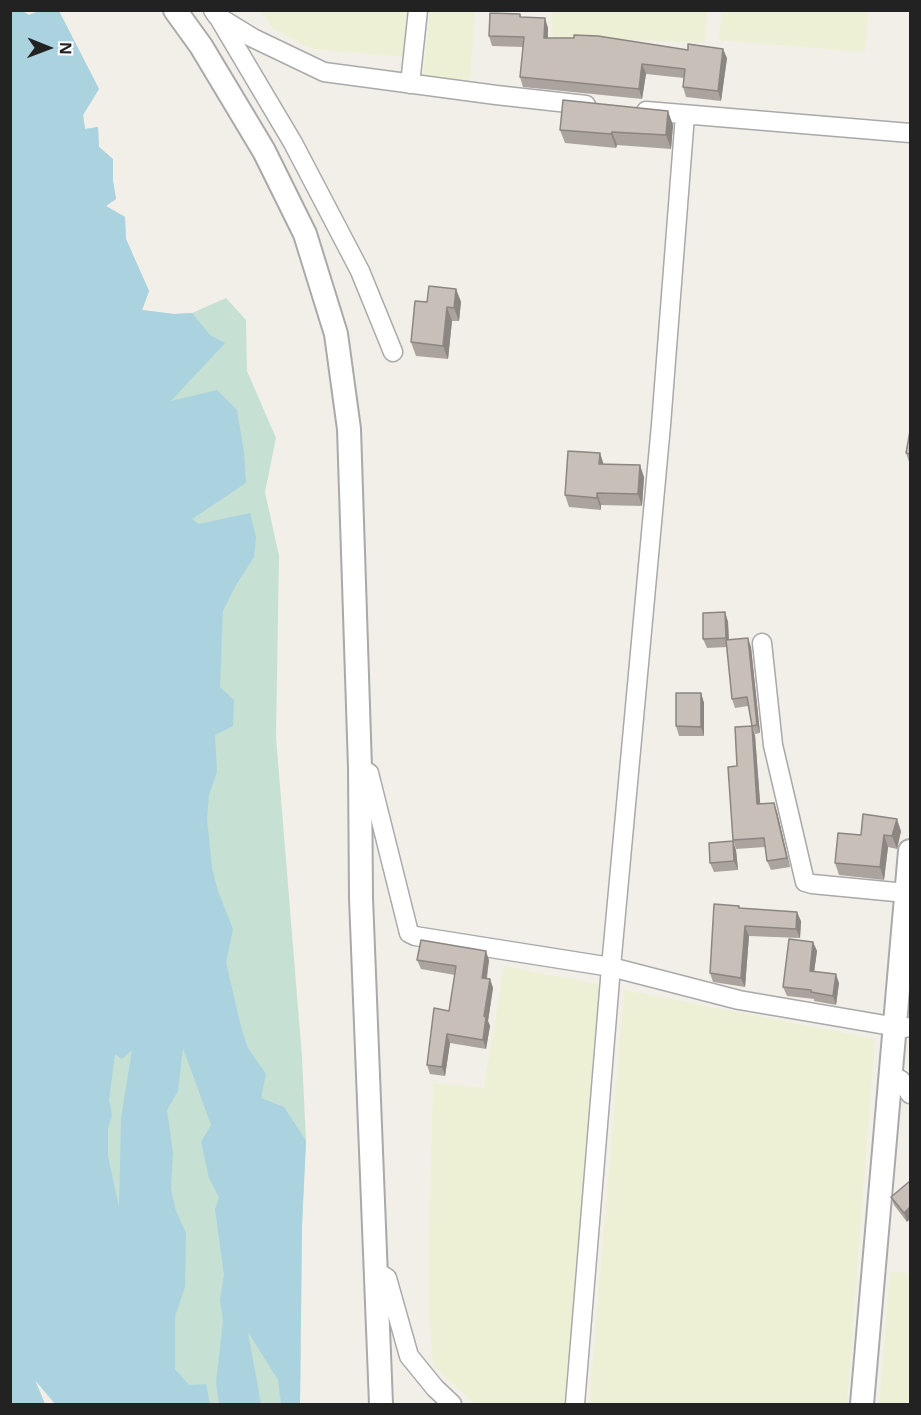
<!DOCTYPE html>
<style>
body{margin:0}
#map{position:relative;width:921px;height:1415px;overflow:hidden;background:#f2efe9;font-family:"Noto Sans",sans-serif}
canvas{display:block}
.frame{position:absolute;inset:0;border:12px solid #222;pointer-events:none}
.north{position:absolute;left:18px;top:18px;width:60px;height:60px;-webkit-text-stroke:4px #fff;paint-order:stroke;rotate:91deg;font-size:16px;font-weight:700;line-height:24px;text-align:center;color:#222}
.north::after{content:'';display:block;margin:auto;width:21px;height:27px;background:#222;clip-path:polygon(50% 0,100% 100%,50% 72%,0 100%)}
</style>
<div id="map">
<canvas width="921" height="1415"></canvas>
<div class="frame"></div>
<div class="north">N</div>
</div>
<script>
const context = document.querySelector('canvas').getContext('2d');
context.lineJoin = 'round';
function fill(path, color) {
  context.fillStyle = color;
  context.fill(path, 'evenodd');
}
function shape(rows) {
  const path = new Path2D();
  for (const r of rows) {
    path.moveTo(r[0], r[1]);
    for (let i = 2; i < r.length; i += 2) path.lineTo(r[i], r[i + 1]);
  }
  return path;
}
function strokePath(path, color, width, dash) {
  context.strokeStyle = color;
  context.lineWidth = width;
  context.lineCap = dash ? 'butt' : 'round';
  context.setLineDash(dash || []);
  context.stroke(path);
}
const farmland = shape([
 [260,11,410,11,406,57,311,49,273,28],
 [430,11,475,11,470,80,423,77],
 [551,11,707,11,705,43,553,37],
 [722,11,868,11,865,52,719,40],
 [504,966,602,985,567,1404,475,1404,433,1365,429,1317,429,1239,433,1083,484,1088],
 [624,990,875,1039,847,1404,589,1404],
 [890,1271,910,1273,910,1404,879,1404]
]);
const wetland = shape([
 [10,11,22,11,29,15,39,11,59,11,99,89,83,115,85,129,98,127,99,147,113,159,113,181,116,199,106,206,125,217,126,239,149,291,142,310,174,314,192,313,226,298,246,320,247,371,276,438,265,492,279,556,276,737,302,1057,306,1141,302,1225,300,1404,55,1404,35,1380,45,1404,11,1404]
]);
const water = shape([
 [10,11,22,11,29,15,39,11,59,11,99,89,83,115,85,129,98,127,99,147,113,159,113,181,116,199,106,206,125,217,126,239,149,291,142,310,174,314,192,313,210,335,225,343,171,401,217,390,237,410,244,452,246,483,192,519,199,524,250,513,256,537,254,557,236,585,223,611,220,687,234,700,233,726,215,735,217,772,209,795,207,819,212,868,218,891,233,929,226,962,242,1031,248,1048,266,1074,261,1098,284,1107,306,1141,302,1225,300,1404,281,1404,278,1380,248,1332,261,1404,219,1404,216,1383,223,1321,220,1300,224,1275,215,1209,219,1198,209,1178,201,1142,211,1125,183,1048,178,1091,167,1110,173,1153,171,1189,176,1211,186,1233,185,1287,175,1317,175,1369,189,1385,206,1384,210,1404,55,1404,35,1380,45,1404,11,1404],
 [132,1050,121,1118,119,1207,108,1156,108,1129,112,1115,109,1100,115,1054,122,1059]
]);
const minor = shape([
 [213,10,217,16,253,38,324,72,496,95,586,105],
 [220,20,293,143,360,271,393,352],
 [410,84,418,10],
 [646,111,910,133],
 [762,643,773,745,805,882,812,884,906,893],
 [360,768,369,773,409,933,415,936,611,967,739,1000,903,1028,910,1027],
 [891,1076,901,1080,910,1094],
 [377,1272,387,1278,409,1356,435,1388,452,1404],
 [575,1404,611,967,661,425,685,115]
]);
const tertiary = shape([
 [175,10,201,46,264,151,305,234,336,334,349,429,360,768,361,898,381,1404],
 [862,1404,910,851]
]);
const wall = shape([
 [520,14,521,17,548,28,548,38,727,58,721,101,686,97,683,87,684,78,646,74,642,99,523,87,520,77,523,47,492,46,489,36],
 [673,125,671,149,617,145,616,148,565,143,560,130],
 [456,289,461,302,459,321,452,321,448,359,416,356,411,342,427,302],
 [910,431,910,462,909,462,906,453],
 [604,464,644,477,642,506,601,505,601,510,569,507,565,495],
 [725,612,728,622,729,640,751,647,760,733,755,734,752,726,748,706,735,708,732,699,727,647,707,648,703,639],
 [701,693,704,703,704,736,679,736,676,726],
 [755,735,760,804,777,812,790,867,771,870,767,861,765,847,736,849,733,840,737,766],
 [901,831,897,849,888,847,884,880,839,875,835,863,861,835],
 [736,850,738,870,714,872,710,863],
 [739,906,740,909,801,921,800,938,749,936,745,987,713,982,710,973],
 [813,942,817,951,814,971,839,983,836,1005,814,1001,814,999,787,996,783,987],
 [417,960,489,960,487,979,490,979,493,988,488,1021,490,1026,486,1049,450,1043,445,1076,430,1074,427,1065,449,1011,455,975,421,969],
 [910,1181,907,1222,894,1205,891,1197]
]);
const shadedWall = shape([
 [545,18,548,28,547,48,544,38],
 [723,49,727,58,721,101,718,91],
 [642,64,646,74,642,99,639,89],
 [668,111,673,125,671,149,666,135],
 [612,132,617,145,616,148,611,134],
 [456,289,461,302,459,321,454,308],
 [447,307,452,321,448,359,443,346],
 [600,453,604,465,599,464],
 [640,465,644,477,642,506,638,494],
 [597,493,601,505,601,510,597,498],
 [725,612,728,622,729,647,726,638],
 [748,638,751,647,760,733,757,725],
 [701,693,704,703,704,736,701,727],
 [752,726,755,735,761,814,757,804],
 [774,803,777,812,790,867,787,858],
 [897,819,901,831,897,849,892,836],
 [884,835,888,847,884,880,880,867],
 [733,841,736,850,738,870,734,861],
 [797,912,801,921,800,938,796,929],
 [745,926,749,936,745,987,741,978],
 [813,942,817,951,813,980,810,971],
 [486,951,489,960,485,987,482,978],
 [836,974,839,983,836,1005,833,996],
 [490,979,493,988,488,1021,490,1026,486,1049,483,1040,484,1016],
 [447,1034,450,1043,445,1076,442,1067],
 [910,1207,910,1219,907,1222,904,1213]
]);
const building = shape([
 [490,13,520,14,520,17,545,18,544,38,574,38,574,35,598,36,688,50,688,44,723,49,718,91,683,87,685,69,642,64,639,89,520,77,524,37,489,36,490,13],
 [563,100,668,111,666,135,612,132,611,134,560,130,563,100],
 [429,286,456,289,454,308,447,307,443,346,411,342,415,301,427,302,429,286],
 [910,431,910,454,906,453,910,431],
 [568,451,600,453,599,464,640,465,638,494,597,493,597,498,565,495,568,451],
 [725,612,726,638,703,639,703,613,725,612],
 [748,638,757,725,752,726,747,697,732,699,726,640,748,638],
 [676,693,701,693,701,727,676,726,676,693],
 [752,726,757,804,774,803,787,858,767,861,764,838,733,840,728,767,737,766,735,727,752,726],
 [863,814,897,819,892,836,884,835,880,867,835,863,838,833,861,835,863,814],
 [733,841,734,861,710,863,709,843,733,841],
 [714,904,739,906,739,908,797,912,796,929,745,926,741,978,710,973,714,904],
 [789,939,813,942,810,971,836,974,833,996,811,992,811,990,783,987,789,939],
 [421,940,486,951,482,978,490,979,484,1016,486,1017,483,1040,447,1034,442,1067,427,1065,434,1008,449,1011,456,966,417,960,421,940],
 [910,1181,910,1207,904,1213,891,1197,910,1181]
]);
fill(farmland, '#eef0d5');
fill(wetland, '#c6e0d4');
fill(water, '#aad3df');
strokePath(minor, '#a9a9a9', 21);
strokePath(tertiary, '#a9a9a9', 26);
strokePath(minor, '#fff', 18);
strokePath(tertiary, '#fff', 22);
fill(wall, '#aba49e');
fill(shadedWall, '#8b8681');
fill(building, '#c7bfb8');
strokePath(building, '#8b8681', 1.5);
</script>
